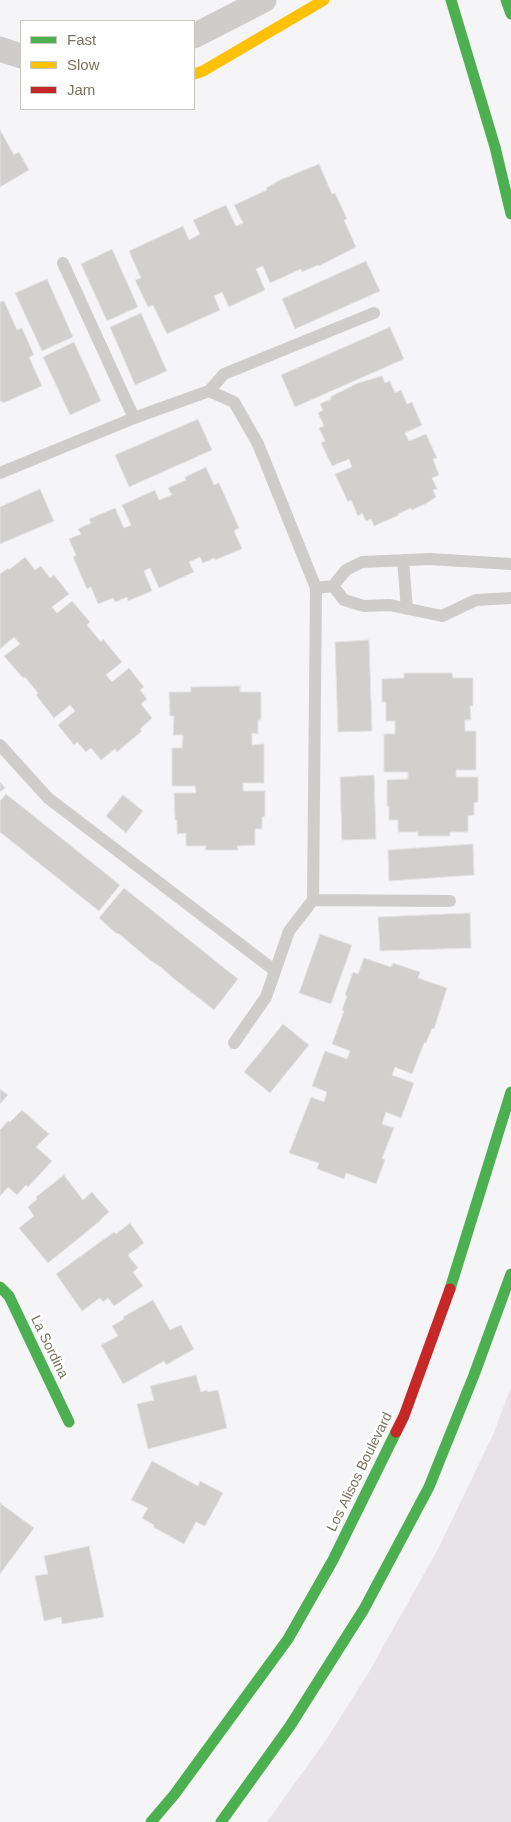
<!DOCTYPE html>
<style>
body{margin:0}
#map{position:relative;width:511px;height:1822px;overflow:hidden;background:#f5f4f6;font-family:Arial,sans-serif}
canvas{display:block}
.legend{position:absolute;left:20px;top:20px;width:175px;height:90px;box-sizing:border-box;background:#fff;border:1px solid #cac7be;margin:0;padding:6px 9px;list-style:none;font-size:15px;color:#7a725c}
.legend li{display:flex;align-items:center;gap:10px;height:25px}
.legend b{width:25px;border:1px solid #cac7be}
</style>
<div id="map">
<canvas width="511" height="1822"></canvas>
<ul class="legend">
<li><b style="height:6px;background:#4caf50"></b>Fast</li>
<li><b style="height:6px;background:#ffc107"></b>Slow</li>
<li><b style="height:6px;background:#c62828"></b>Jam</li>
</ul>
</div>
<script>
const context = document.querySelector('canvas').getContext('2d');
context.lineJoin = 'round';
function fill(path, color) {
  context.fillStyle = color;
  context.fill(path, 'evenodd');
}
function shape(rows) {
  const path = new Path2D();
  for (const r of rows) {
    path.moveTo(r[0], r[1]);
    for (let i = 2; i < r.length; i += 2) path.lineTo(r[i], r[i + 1]);
  }
  return path;
}
function strokePath(path, color, width, dash) {
  context.strokeStyle = color;
  context.lineWidth = width;
  context.lineCap = dash ? 'butt' : 'round';
  context.setLineDash(dash || []);
  context.stroke(path);
}
function drawText(font, color, halo, rows, align = 'center') {
  context.font = font + ' Arial,sans-serif';
  context.lineWidth = 5;
  context.setLineDash([]);
  context.textBaseline = 'middle';
  context.strokeStyle = halo;
  context.fillStyle = color;
  for (const [text, x, y, turn = 0] of rows) {
    context.save();
    context.translate(x, y);
    context.rotate((+turn || 0) * Math.PI / 180);
    context.textAlign = isNaN(turn) ? turn : align;
    if (halo) context.strokeText(text, 0, 0);
    context.fillText(text, 0, 0);
    context.restore();
  }
}
const green = shape([
 [511,1387,511,1822,267,1822,326,1740,369,1672,438,1549,493,1435]
]);
const building = shape([
 [0,130,14,155,19,152,29,170,0,187,0,130],
 [319,164,332,194,335,193,347,219,344,220,356,247,319,266,318,265,302,272,301,269,270,283,263,266,256,269,265,290,229,307,222,292,214,296,220,310,167,334,153,305,148,307,135,280,141,278,129,251,183,226,189,240,200,234,193,220,226,205,236,226,243,223,234,205,267,190,266,188,280,180,319,164],
 [112,249,138,307,107,321,81,264,112,249],
 [366,261,380,291,295,329,282,299,366,261],
 [47,279,73,337,42,351,15,293,47,279],
 [4,301,17,330,22,328,34,355,29,357,42,386,3,403,2,401,0,402,0,302,4,301],
 [141,313,167,371,135,385,110,327,141,313],
 [390,327,404,359,295,407,281,375,390,327],
 [74,342,101,401,70,415,43,357,74,342],
 [382,376,385,383,390,381,395,393,401,390,407,404,412,402,422,425,405,433,409,441,426,434,437,458,433,459,439,475,432,478,437,489,433,490,436,497,427,503,412,510,411,508,398,514,399,515,374,526,371,519,366,521,362,513,358,516,351,500,348,502,335,474,352,467,349,459,332,466,321,443,325,441,319,428,324,426,318,413,323,410,320,404,331,399,330,397,358,383,382,376],
 [198,419,212,450,129,487,115,455,198,419],
 [206,467,214,485,219,483,239,528,234,531,242,549,215,560,214,558,203,563,200,557,189,562,194,572,159,588,150,568,144,571,152,591,128,601,127,597,115,602,113,598,98,604,91,587,87,589,73,557,76,555,69,539,81,534,78,529,91,523,89,519,115,508,124,528,131,525,122,505,155,490,159,500,172,495,168,488,186,480,185,477,206,467],
 [40,489,54,521,0,544,0,507,40,489],
 [25,557,35,570,41,566,50,578,54,575,69,594,52,607,57,613,72,601,90,622,87,625,101,642,103,639,122,662,106,675,112,682,129,668,144,687,140,690,147,699,141,704,152,718,140,729,142,731,117,752,115,749,101,760,91,748,86,752,77,742,74,745,58,725,75,711,70,705,54,718,36,695,38,693,25,677,23,678,4,656,20,644,14,637,0,649,0,574,8,568,9,570,25,557],
 [369,640,372,731,338,732,335,642,369,640],
 [404,673,452,673,453,678,473,678,473,706,470,706,471,720,465,720,465,731,476,731,476,770,456,770,456,777,478,777,478,802,474,803,474,815,468,816,468,832,450,832,450,836,418,836,418,832,398,832,398,820,389,820,389,806,387,806,387,780,408,779,408,772,384,772,384,734,395,734,395,721,386,721,386,702,382,702,382,679,404,678,404,673],
 [240,686,240,692,261,692,261,720,258,720,258,734,252,733,252,745,264,744,264,783,243,783,243,791,265,791,265,816,262,817,262,829,255,829,255,845,237,846,238,850,205,850,206,846,186,846,186,833,177,834,177,820,175,820,174,793,196,793,195,786,172,786,172,748,182,748,183,735,173,735,174,716,170,716,169,692,191,692,191,687,240,686],
 [374,775,376,839,342,840,340,777,374,775],
 [0,782,5,788,0,792,0,782],
 [6,794,120,885,99,911,0,832,0,801,6,794],
 [123,795,143,811,126,833,106,816,123,795],
 [473,844,474,875,389,881,388,850,473,844],
 [124,888,238,979,214,1010,173,978,162,968,150,960,118,933,117,934,99,918,124,888],
 [470,913,471,948,380,951,378,917,470,913],
 [320,934,352,945,331,1004,299,993,320,934],
 [364,958,391,967,393,963,420,972,418,978,447,988,434,1029,432,1028,426,1043,424,1043,412,1074,395,1067,392,1075,414,1083,401,1118,386,1112,382,1124,394,1128,382,1158,385,1160,376,1184,346,1173,344,1179,317,1169,319,1163,289,1153,311,1097,324,1102,327,1092,312,1086,325,1051,347,1059,350,1051,332,1044,344,1011,342,1010,347,996,345,995,353,972,358,974,364,958],
 [283,1024,309,1045,270,1093,244,1072,283,1024],
 [0,1089,8,1095,0,1104,0,1089],
 [22,1110,49,1134,36,1147,52,1161,28,1187,26,1185,17,1195,8,1187,0,1196,0,1130,8,1121,10,1122,22,1110],
 [64,1175,83,1200,92,1192,109,1212,100,1220,100,1221,48,1263,19,1228,34,1216,28,1207,37,1199,36,1197,64,1175],
 [130,1223,144,1243,128,1255,138,1268,133,1272,143,1286,114,1306,108,1298,103,1302,100,1298,82,1311,56,1274,114,1232,116,1234,130,1223],
 [153,1300,170,1330,181,1325,194,1349,166,1365,164,1361,123,1384,101,1345,118,1336,112,1326,124,1319,123,1317,153,1300],
 [196,1375,201,1392,207,1390,207,1392,218,1390,227,1428,148,1449,137,1404,154,1400,150,1386,196,1375],
 [152,1461,198,1486,200,1481,223,1493,205,1526,196,1522,184,1544,153,1527,154,1525,142,1518,148,1508,131,1500,152,1461],
 [0,1503,34,1528,0,1574,0,1503],
 [89,1546,104,1617,62,1624,61,1617,44,1621,35,1576,48,1574,44,1556,89,1546]
]);
const lane = shape([
 [63,263,134,418],
 [209,391,224,374,374,313],
 [0,473,134,418,209,391,234,402,258,444,316,588,313,900],
 [403,560,407,609],
 [333,586,344,600,364,606,390,605,442,616,476,600,511,598],
 [316,588,333,586,346,570,362,562,430,559,511,564],
 [0,745,48,798,274,970],
 [234,1043,266,997,289,931,313,900,450,901]
]);
const street = shape([
 [194,36,264,0],
 [0,49,21,56]
]);
const fast = shape([
 [451,0,495,147,511,214],
 [506,0,511,14],
 [0,1287,9,1296,69,1422],
 [450,1289,511,1092],
 [151,1822,174,1795,288,1639,333,1560,396,1432],
 [221,1822,290,1726,364,1609,429,1487,474,1375,511,1274]
]);
const slow = shape([
 [194,74,203,71,324,0]
]);
const jam = shape([
 [396,1432,404,1416,450,1289]
]);
const streetNames = [
 ["La Sordina",49,1347,64],
 ["Los Alisos Boulevard",360,1472,-64]
];
fill(green, '#e8e2e9');
fill(building, '#d1d0cf');
strokePath(building, '#e4e4e5', 1);
strokePath(lane, '#cecdcc', 12);
strokePath(street, '#cecdcc', 25);
strokePath(fast, '#4caf50', 11);
strokePath(slow, '#ffc107', 11);
strokePath(jam, '#c62828', 11);
drawText('14px', '#7a725c', '#fff', streetNames);
</script>
